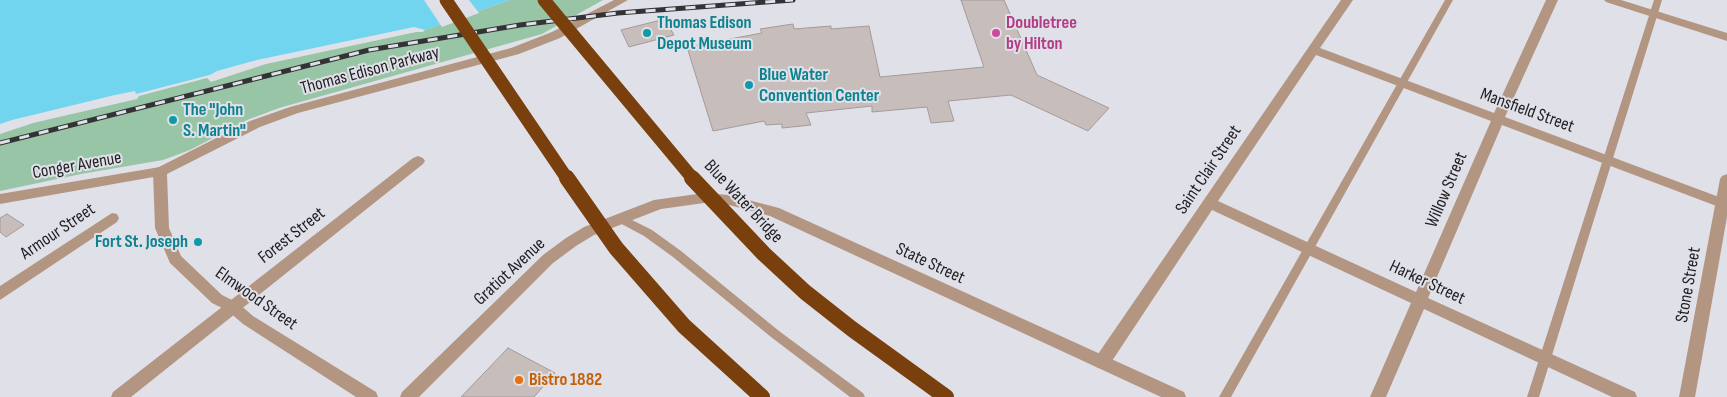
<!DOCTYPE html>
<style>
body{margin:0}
canvas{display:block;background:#e0e0e9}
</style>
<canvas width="1727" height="397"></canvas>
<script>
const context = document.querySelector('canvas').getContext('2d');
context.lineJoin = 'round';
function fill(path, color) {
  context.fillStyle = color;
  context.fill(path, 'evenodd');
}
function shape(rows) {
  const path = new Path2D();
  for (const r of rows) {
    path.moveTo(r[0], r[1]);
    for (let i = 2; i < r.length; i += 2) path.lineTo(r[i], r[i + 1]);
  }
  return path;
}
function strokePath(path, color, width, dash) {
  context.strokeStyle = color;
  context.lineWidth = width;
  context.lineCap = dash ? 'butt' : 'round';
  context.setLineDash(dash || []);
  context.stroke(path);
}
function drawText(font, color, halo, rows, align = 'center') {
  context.font = font + ' "Sofia Sans Condensed",sans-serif';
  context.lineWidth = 4;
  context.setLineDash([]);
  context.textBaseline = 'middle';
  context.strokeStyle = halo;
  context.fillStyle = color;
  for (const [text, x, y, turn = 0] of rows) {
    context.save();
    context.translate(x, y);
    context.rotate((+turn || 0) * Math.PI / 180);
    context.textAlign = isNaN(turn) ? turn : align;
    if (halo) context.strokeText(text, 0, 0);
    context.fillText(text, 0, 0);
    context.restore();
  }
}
const green = shape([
 [510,0,603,0,542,34,279,108,247,120,190,150,163,160,81,174,0,191,0,132,136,94,265,62,425,30]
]);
const water = shape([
 [0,0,510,0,425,30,416,29,210,75,0,132]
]);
const pier = shape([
 [424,0,469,0,479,13,442,27],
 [414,27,425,30,423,32,416,32,266,64,211,82,207,78,139,96,137,99,33,123,0,134,0,124,12,120,115,95,135,91,136,94,210,75,217,71,257,60]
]);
const building = shape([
 [961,0,1004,0,1037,75,1109,108,1088,131,1011,95,948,101,954,121,931,123,927,107,872,112,872,106,806,113,811,125,782,128,782,124,766,125,764,121,713,131,687,47,762,33,760,29,793,24,794,29,831,26,831,29,869,26,880,77,984,67,961,0],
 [665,19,674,35,629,47,621,30,665,19],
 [7,214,24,225,6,237,0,232,0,218,7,214],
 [508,348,555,373,534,397,461,397,508,348]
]);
const service = shape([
 [1445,0,1453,0,1231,397,1219,397,1445,0],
 [1654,0,1662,0,1539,397,1527,397,1654,0],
 [620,214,652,230,681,251,779,331,863,393,865,397,850,397,771,337,673,257,644,236,616,221,615,218,616,215,620,214]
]);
const minor = shape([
 [1341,0,1353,0,1320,48,1494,113,1546,0,1558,0,1505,117,1727,200,1727,210,1502,125,1428,298,1635,392,1637,397,1612,397,1424,309,1386,397,1370,397,1411,303,1212,210,1108,367,1102,369,1096,367,1094,362,1096,357,1341,0],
 [1316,55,1491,121,1416,292,1218,201,1316,55],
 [1604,0,1621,0,1727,33,1727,41,1606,2,1604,0],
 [418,156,423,158,425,161,423,164,131,397,111,397,113,392,413,158,418,156],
 [160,167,165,169,167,172,165,175,0,204,0,194,160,167],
 [112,213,117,214,119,218,117,222,0,300,0,286,112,213]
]);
const tertiary = shape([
 [614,0,628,0,560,38,519,54,298,113,260,127,167,174,169,228,181,256,222,295,238,303,253,316,376,392,378,397,356,397,243,324,228,311,212,303,170,263,155,228,153,172,155,169,250,121,290,107,511,48,552,32,614,0],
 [1727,174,1727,217,1695,397,1679,397,1720,179,1722,176,1727,174],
 [704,193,729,195,779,208,1184,392,1186,397,1161,397,770,216,729,205,704,203,661,209,594,235,576,246,553,263,419,397,400,397,402,392,543,255,566,238,584,227,654,200,704,193]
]);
const rail = shape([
 [0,143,369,50,520,25,618,13,793,0]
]);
const motorwayBridgeFar1 = shape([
 [446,0,568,180],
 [544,0,694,180]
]);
const motorwayBridge = shape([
 [567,178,616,248,684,326,762,397],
 [692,178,764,254,805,292,852,329,946,397]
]);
const markers = [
 [647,33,5,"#0f9aa8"],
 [996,33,5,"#d1479c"],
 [749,85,5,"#0f9aa8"],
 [173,120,5,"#0f9aa8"],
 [198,242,5,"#0f9aa8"],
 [519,380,5,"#e8710a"]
];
const cultureNames = [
 ["Thomas Edison",657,23],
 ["Depot Museum",657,44],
 ["Blue Water",759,75],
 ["Convention Center",759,96],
 ["The \"John",183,110],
 ["S. Martin\"",183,131],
 ["Fort St. Joseph",188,242,"right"]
];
const hotelNames = [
 ["Doubletree",1006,23],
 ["by Hilton",1006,44]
];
const streetNames = [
 ["Thomas Edison Parkway",370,71,-15],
 ["Mansfield Street",1527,111,20],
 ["Conger Avenue",77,166,-10],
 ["Saint Clair Street",1209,170,-56],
 ["Willow Street",1447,190,-67],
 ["Blue Water Bridge",743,202,47],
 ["Armour Street",58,232,-34],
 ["Forest Street",292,236,-38],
 ["State Street",930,264,25],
 ["Gratiot Avenue",510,272,-43],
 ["Harker Street",1427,283,25],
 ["Stone Street",1689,285,-80],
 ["Elmwood Street",256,299,35]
];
const foodNames = [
 ["Bistro 1882",529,380]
];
fill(green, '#97c5a5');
fill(water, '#72d5ef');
fill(pier, '#e0e0e9');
fill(building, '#c7bdbb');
strokePath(building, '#a49a99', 1);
fill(service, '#b39682');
fill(minor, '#b39682');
fill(tertiary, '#b39682');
strokePath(rail, '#333336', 5);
strokePath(rail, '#e0e0e9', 3, [10]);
strokePath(motorwayBridgeFar1, '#793f0c', 13);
strokePath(motorwayBridge, '#793f0c', 16);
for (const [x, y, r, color] of markers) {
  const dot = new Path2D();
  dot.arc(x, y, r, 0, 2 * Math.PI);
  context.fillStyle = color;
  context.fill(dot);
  strokePath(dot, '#e0e0e9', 2);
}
drawText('bold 18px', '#0d838f', '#e0e0e9', cultureNames, 'left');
drawText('bold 18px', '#b23c85', '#e0e0e9', hotelNames, 'left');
drawText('18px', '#1e1e21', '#e0e0e9', streetNames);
drawText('bold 18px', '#c56008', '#e0e0e9', foodNames, 'left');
</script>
